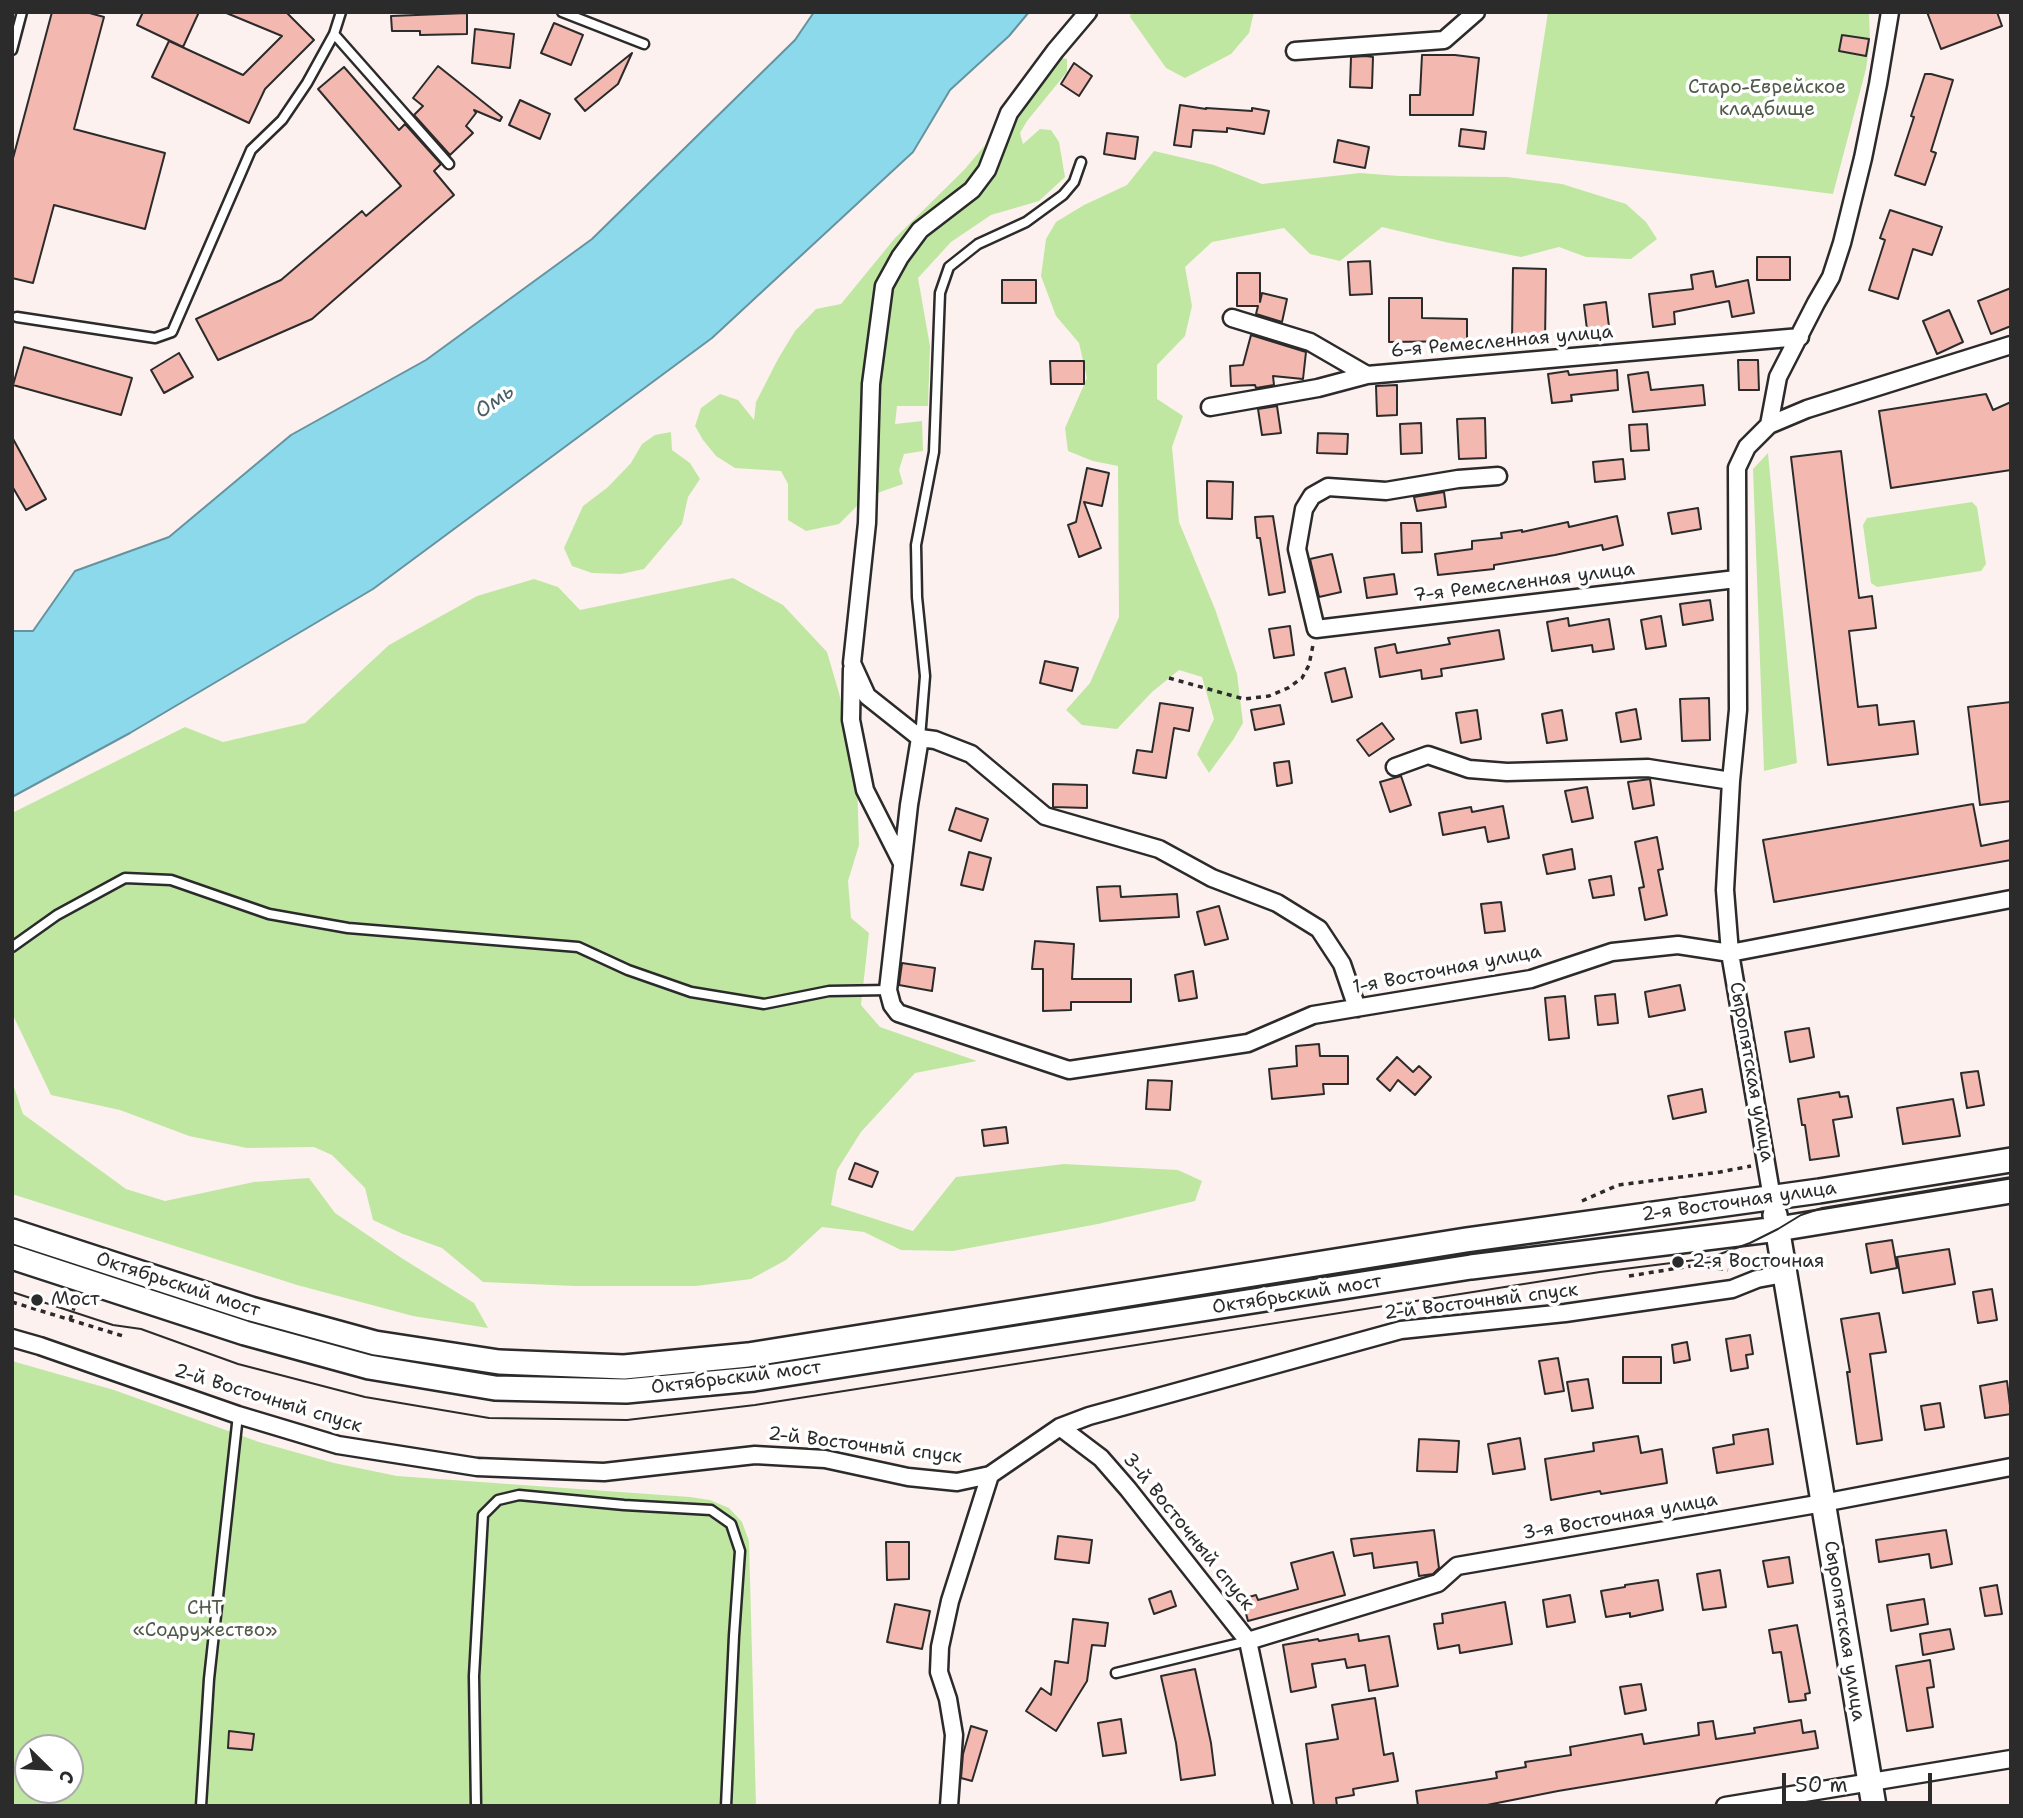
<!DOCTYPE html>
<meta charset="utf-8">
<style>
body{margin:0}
#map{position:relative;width:2023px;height:1818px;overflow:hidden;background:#fdf1ef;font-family:"Shantell Sans",sans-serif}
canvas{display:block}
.frame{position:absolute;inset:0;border:14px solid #2b2b2b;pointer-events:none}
.north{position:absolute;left:14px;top:1734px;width:70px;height:70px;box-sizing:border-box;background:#fff;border:2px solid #aaa;border-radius:50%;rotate:114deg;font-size:19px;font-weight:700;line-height:28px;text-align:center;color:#2b2b2b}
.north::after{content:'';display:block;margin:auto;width:24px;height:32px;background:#2b2b2b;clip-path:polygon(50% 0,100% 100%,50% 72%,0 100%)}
.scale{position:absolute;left:1782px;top:1773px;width:150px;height:32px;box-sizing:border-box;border:4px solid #2b2b2b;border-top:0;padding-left:9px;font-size:21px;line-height:24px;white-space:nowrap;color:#2b2b2b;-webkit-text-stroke:5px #fff;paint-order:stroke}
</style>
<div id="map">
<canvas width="2023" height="1818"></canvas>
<div class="frame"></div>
<div class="north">С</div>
<div class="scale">50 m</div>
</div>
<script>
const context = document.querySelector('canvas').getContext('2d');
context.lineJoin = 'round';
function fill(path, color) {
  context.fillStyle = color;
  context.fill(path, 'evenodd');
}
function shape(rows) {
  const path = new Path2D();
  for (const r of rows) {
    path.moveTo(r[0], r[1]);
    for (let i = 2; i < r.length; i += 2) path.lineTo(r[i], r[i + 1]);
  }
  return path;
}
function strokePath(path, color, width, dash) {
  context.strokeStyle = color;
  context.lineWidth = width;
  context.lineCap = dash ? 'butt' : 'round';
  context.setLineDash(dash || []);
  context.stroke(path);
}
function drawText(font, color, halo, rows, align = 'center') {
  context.font = font + ' "Shantell Sans",sans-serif';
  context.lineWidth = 7;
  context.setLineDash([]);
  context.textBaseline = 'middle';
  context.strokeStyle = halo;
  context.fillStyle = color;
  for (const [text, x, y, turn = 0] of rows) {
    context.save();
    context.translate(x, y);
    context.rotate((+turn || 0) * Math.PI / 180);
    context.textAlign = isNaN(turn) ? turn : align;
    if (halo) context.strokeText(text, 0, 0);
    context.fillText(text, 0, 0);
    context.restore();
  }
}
const green = shape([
 [1131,12,1254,12,1249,33,1231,54,1185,78,1166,68,1130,17],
 [1548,12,1869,12,1870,41,1866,69,1833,194,1526,154],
 [1062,58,1067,59,1067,72,1027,121,1020,133,1023,144,1040,129,1051,130,1059,142,1065,177,1039,201,991,215,951,242,918,278,930,346,928,406,897,406,895,424,922,421,923,451,904,454,899,470,903,484,880,492,859,504,839,524,806,531,788,520,788,484,781,471,735,468,716,456,703,440,695,426,701,408,720,394,738,400,754,420,756,402,778,359,795,331,816,309,841,304,895,238,964,170,1056,61],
 [1154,151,1214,165,1262,184,1360,173,1399,176,1507,177,1562,184,1626,204,1646,222,1657,239,1631,259,1586,257,1559,247,1521,257,1445,242,1382,227,1340,261,1310,254,1284,228,1212,242,1185,267,1192,306,1185,336,1157,365,1157,399,1183,416,1172,447,1179,522,1215,609,1237,674,1243,723,1233,740,1209,773,1197,754,1214,719,1202,677,1179,670,1152,692,1117,729,1082,725,1066,710,1090,683,1119,617,1118,466,1093,461,1068,451,1065,428,1087,378,1079,343,1056,316,1041,276,1046,239,1056,222,1084,205,1127,185],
 [671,432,672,450,690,463,700,479,688,497,682,524,644,569,621,574,592,573,572,566,564,548,583,506,608,487,631,463,642,444,655,435],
 [1768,453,1797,763,1764,771,1753,469],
 [1972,502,1977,507,1986,564,1981,571,1877,587,1871,583,1863,525,1867,518],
 [733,578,783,605,827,652,839,693,857,779,859,845,848,881,851,918,869,933,861,1005,880,1027,977,1061,915,1073,861,1132,837,1170,831,1205,913,1231,956,1177,1064,1164,1178,1170,1202,1181,1195,1201,1098,1224,953,1251,901,1250,864,1232,822,1227,786,1260,751,1279,696,1286,574,1286,483,1282,442,1248,403,1234,373,1220,365,1188,332,1155,314,1147,247,1148,189,1136,120,1110,51,1095,12,1013,12,813,185,727,223,742,305,723,389,645,477,596,534,579,558,587,580,610],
 [12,1081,23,1114,126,1189,165,1201,254,1182,309,1178,335,1213,403,1259,474,1303,488,1328,413,1316,297,1285,12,1194],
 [12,1361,114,1390,259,1442,334,1463,397,1476,690,1497,710,1500,729,1508,742,1522,749,1541,756,1806,12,1806],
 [28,1748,70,1748,70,1790,28,1790]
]);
const water = shape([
 [814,12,1029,12,1009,36,950,90,913,152,712,338,373,589,130,733,12,797,12,631,33,631,75,571,169,537,291,435,426,360,592,239,795,40,814,12]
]);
const building = shape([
 [52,12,86,12,104,17,74,129,165,153,145,229,54,205,33,283,12,278,12,162,52,12],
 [143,12,199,12,183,47,137,25,143,12],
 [224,12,286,12,314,40,265,89,249,123,152,77,169,41,243,75,282,36,224,12],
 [1927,12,1997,12,2002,26,1941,49,1927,12],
 [467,13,467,34,420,35,420,31,392,31,391,16,467,13],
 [554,23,583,35,571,65,541,53,554,23],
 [475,29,514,34,510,68,472,63,475,29],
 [1842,35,1869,39,1866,56,1839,51,1842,35],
 [632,53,618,84,585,111,575,99,632,53],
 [1422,55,1455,55,1479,58,1473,115,1410,115,1410,95,1420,95,1422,55],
 [1366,56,1373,57,1372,88,1350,87,1351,57,1366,56],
 [1074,63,1092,76,1079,96,1061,84,1074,63],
 [438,66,502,117,500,121,474,110,476,113,466,126,473,133,450,155,414,115,423,106,413,98,438,66],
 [344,67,399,130,405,124,441,164,434,171,454,195,312,319,218,360,196,319,281,280,362,211,366,216,401,186,318,89,344,67],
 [1925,74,1931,74,1953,80,1931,151,1936,153,1925,185,1895,175,1914,117,1911,116,1925,74],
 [520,100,550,114,540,139,509,125,520,100],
 [1180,105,1206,109,1206,108,1252,111,1252,108,1269,111,1264,134,1227,128,1227,132,1193,130,1191,147,1174,145,1180,105],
 [1461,129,1486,132,1484,149,1459,146,1461,129],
 [1107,133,1138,137,1135,159,1104,154,1107,133],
 [1338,140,1369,147,1365,168,1334,162,1338,140],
 [1890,210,1942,227,1932,255,1913,249,1898,299,1869,290,1885,240,1880,238,1890,210],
 [1757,257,1790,257,1790,280,1757,280,1757,257],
 [1370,261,1372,294,1350,295,1348,262,1370,261],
 [1513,268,1546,269,1545,342,1512,341,1513,268],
 [1713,271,1716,287,1748,280,1754,313,1732,317,1729,301,1674,312,1675,324,1653,327,1649,294,1693,289,1691,275,1713,271],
 [1237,273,1260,273,1260,302,1262,293,1287,299,1282,322,1256,314,1258,306,1237,306,1237,273],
 [1002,280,1036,280,1036,303,1002,303,1002,280],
 [2011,288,2011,326,1991,334,1978,301,2011,288],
 [1389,298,1422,298,1422,318,1467,319,1467,341,1389,342,1389,298],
 [1606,302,1610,335,1588,338,1584,305,1606,302],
 [1949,310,1963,342,1937,354,1923,321,1949,310],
 [1251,335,1306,352,1303,379,1273,376,1274,385,1256,388,1255,385,1231,386,1230,366,1243,365,1251,335],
 [24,347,132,378,121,415,13,385,24,347],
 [179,353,193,377,164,393,151,370,179,353],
 [1738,360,1758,360,1759,390,1739,390,1738,360],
 [1050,361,1084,361,1084,384,1051,384,1050,361],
 [1617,370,1618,390,1571,395,1572,401,1552,403,1548,374,1568,371,1569,375,1617,370],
 [1648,372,1651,390,1703,385,1705,405,1633,412,1628,375,1648,372],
 [1397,385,1397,415,1377,416,1376,386,1397,385],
 [1986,394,1993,410,2011,402,2011,470,1891,488,1879,411,1986,394],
 [1277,406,1281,433,1262,435,1258,409,1277,406],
 [1485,418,1486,458,1459,459,1457,419,1485,418],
 [1421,423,1422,453,1401,454,1400,424,1421,423],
 [1647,424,1649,450,1631,451,1629,425,1647,424],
 [1318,433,1348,434,1347,454,1317,453,1318,433],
 [12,437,46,499,26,510,12,486,12,437],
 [1841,451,1859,598,1872,596,1876,628,1849,631,1858,707,1877,705,1879,725,1914,721,1918,754,1828,765,1791,457,1841,451],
 [1623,459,1625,479,1595,482,1593,462,1623,459],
 [1087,468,1109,473,1102,506,1084,502,1101,548,1079,557,1068,525,1076,522,1087,468],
 [1207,481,1233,482,1232,519,1207,518,1207,481],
 [1444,492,1446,507,1417,511,1414,497,1444,492],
 [1698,508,1701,529,1672,534,1668,513,1698,508],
 [1273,516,1285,592,1269,595,1260,538,1257,538,1255,517,1273,516],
 [1617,516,1623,545,1603,550,1602,545,1555,555,1494,565,1494,569,1438,575,1435,554,1472,549,1472,541,1502,538,1501,533,1522,530,1522,532,1568,522,1569,527,1617,516],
 [1401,523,1421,523,1422,552,1402,553,1401,523],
 [1332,554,1341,592,1319,597,1310,559,1332,554],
 [1394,574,1397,594,1367,598,1364,578,1394,574],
 [1710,600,1713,620,1683,625,1680,604,1710,600],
 [1661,616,1666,646,1646,649,1641,620,1661,616],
 [1568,618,1569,626,1609,619,1614,649,1593,652,1592,645,1552,651,1547,622,1568,618],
 [1290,626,1294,655,1274,658,1269,629,1290,626],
 [1499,630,1504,659,1441,669,1442,676,1422,679,1421,670,1380,677,1375,648,1395,644,1397,653,1450,644,1448,638,1499,630],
 [1045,661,1078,668,1072,691,1040,683,1045,661],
 [1345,668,1352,697,1332,702,1325,673,1345,668],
 [1709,698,1710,740,1682,741,1680,699,1709,698],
 [2011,702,2011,801,1980,805,1968,707,2011,702],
 [1160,703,1193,708,1189,731,1174,728,1166,778,1133,773,1137,750,1152,752,1160,703],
 [1280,705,1284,724,1255,730,1251,710,1280,705],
 [1636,709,1641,739,1621,742,1616,713,1636,709],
 [1477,710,1481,739,1461,743,1456,713,1477,710],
 [1562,710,1567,740,1547,743,1542,714,1562,710],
 [1382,723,1394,739,1369,756,1357,740,1382,723],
 [1289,761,1292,783,1277,786,1274,763,1289,761],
 [1401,776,1411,805,1390,812,1380,782,1401,776],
 [1650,779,1654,805,1633,809,1628,782,1650,779],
 [1053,784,1087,785,1087,808,1053,807,1053,784],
 [1587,787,1593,818,1572,822,1565,791,1587,787],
 [1973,804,1981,846,2011,840,2011,860,1774,902,1763,840,1973,804],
 [1503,806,1509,838,1488,842,1485,827,1443,835,1439,813,1471,807,1472,812,1503,806],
 [956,808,988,819,981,841,949,830,956,808],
 [1657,837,1663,869,1658,870,1667,915,1645,920,1639,888,1644,887,1635,842,1657,837],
 [1572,849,1575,869,1547,874,1543,855,1572,849],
 [969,852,991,858,983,890,961,885,969,852],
 [1611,876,1614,895,1593,898,1589,880,1611,876],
 [1120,886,1121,897,1177,894,1179,917,1100,921,1097,887,1120,886],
 [1501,902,1505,931,1485,933,1481,904,1501,902],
 [1219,906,1228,939,1205,945,1197,912,1219,906],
 [1035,941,1074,944,1072,979,1131,979,1131,1002,1071,1002,1071,1010,1043,1011,1043,969,1032,969,1035,941],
 [902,963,935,968,932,991,899,985,902,963],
 [1193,971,1197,998,1179,1001,1175,975,1193,971],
 [1680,985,1685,1010,1649,1017,1645,992,1680,985],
 [1615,994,1618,1023,1598,1025,1595,996,1615,994],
 [1565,996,1569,1038,1549,1040,1545,998,1565,996],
 [1809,1028,1814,1057,1790,1062,1785,1032,1809,1028],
 [1319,1044,1320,1056,1348,1056,1348,1084,1323,1084,1324,1094,1272,1099,1269,1069,1297,1066,1296,1046,1319,1044],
 [1397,1057,1413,1072,1419,1066,1431,1077,1415,1095,1398,1080,1390,1091,1377,1079,1397,1057],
 [1978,1071,1984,1105,1967,1108,1961,1073,1978,1071],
 [1148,1080,1172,1081,1170,1110,1146,1109,1148,1080],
 [1702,1089,1706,1112,1673,1119,1668,1096,1702,1089],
 [1839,1092,1840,1097,1848,1096,1852,1117,1833,1120,1839,1156,1810,1160,1805,1125,1802,1125,1798,1099,1839,1092],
 [1953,1099,1960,1136,1903,1144,1897,1108,1953,1099],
 [1006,1127,1008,1143,984,1146,982,1130,1006,1127],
 [855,1163,878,1172,872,1187,849,1179,855,1163],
 [1892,1240,1897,1268,1871,1273,1866,1244,1892,1240],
 [1949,1249,1955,1284,1903,1293,1897,1257,1949,1249],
 [1992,1289,1997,1320,1978,1323,1973,1292,1992,1289],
 [1879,1313,1886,1352,1870,1354,1882,1440,1857,1444,1847,1372,1850,1372,1841,1319,1879,1313],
 [1750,1335,1753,1354,1746,1355,1748,1368,1731,1371,1726,1339,1750,1335],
 [1687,1342,1690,1360,1674,1363,1672,1345,1687,1342],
 [1623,1357,1661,1357,1661,1383,1623,1383,1623,1357],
 [1558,1358,1564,1391,1545,1394,1539,1361,1558,1358],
 [1588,1379,1593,1408,1572,1411,1567,1382,1588,1379],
 [2007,1381,2011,1414,1985,1418,1980,1386,2007,1381],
 [1940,1403,1944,1427,1925,1430,1921,1406,1940,1403],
 [1768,1429,1773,1464,1717,1473,1713,1448,1734,1444,1733,1435,1768,1429],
 [1638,1436,1641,1453,1662,1449,1667,1483,1601,1494,1600,1491,1551,1500,1545,1459,1594,1451,1593,1443,1638,1436],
 [1520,1438,1525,1469,1493,1474,1488,1444,1520,1438],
 [1419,1439,1459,1441,1457,1472,1417,1471,1419,1439],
 [1434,1530,1439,1568,1433,1574,1419,1576,1417,1562,1374,1568,1372,1553,1354,1556,1351,1539,1434,1530],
 [1946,1530,1952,1564,1931,1568,1929,1554,1879,1562,1876,1540,1946,1530],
 [1058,1536,1092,1540,1089,1563,1055,1559,1058,1536],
 [886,1542,909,1542,909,1579,887,1580,886,1542],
 [1333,1552,1345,1595,1248,1621,1242,1599,1256,1595,1258,1600,1298,1589,1291,1563,1333,1552],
 [1789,1557,1793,1583,1768,1587,1763,1561,1789,1557],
 [1720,1570,1726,1607,1703,1610,1697,1574,1720,1570],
 [1658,1580,1663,1610,1630,1617,1630,1613,1606,1617,1601,1591,1625,1587,1625,1585,1658,1580],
 [1997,1585,2002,1614,1985,1616,1980,1588,1997,1585],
 [1171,1591,1176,1606,1154,1614,1149,1599,1171,1591],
 [1570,1595,1575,1622,1547,1627,1543,1600,1570,1595],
 [1924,1599,1928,1624,1891,1631,1887,1605,1924,1599],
 [1505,1602,1512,1644,1460,1653,1459,1645,1438,1649,1434,1624,1443,1623,1442,1614,1505,1602],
 [895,1604,930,1611,922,1649,887,1642,895,1604],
 [1073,1619,1108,1623,1105,1646,1092,1645,1087,1681,1056,1731,1026,1711,1041,1688,1051,1695,1055,1661,1068,1663,1073,1619],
 [1797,1625,1810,1693,1805,1694,1806,1700,1789,1702,1781,1652,1773,1653,1769,1630,1797,1625],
 [1950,1629,1954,1649,1923,1655,1920,1634,1950,1629],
 [1358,1634,1359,1641,1389,1636,1398,1686,1369,1691,1365,1665,1347,1668,1345,1659,1312,1664,1316,1687,1291,1692,1283,1645,1318,1639,1319,1641,1358,1634],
 [1930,1660,1934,1687,1927,1688,1933,1727,1907,1731,1896,1666,1930,1660],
 [1195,1669,1211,1743,1215,1775,1181,1780,1176,1743,1161,1676,1195,1669],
 [1641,1684,1646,1710,1625,1714,1620,1687,1641,1684],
 [1375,1698,1384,1755,1393,1753,1398,1781,1353,1789,1354,1795,1336,1798,1337,1806,1314,1806,1306,1744,1338,1739,1332,1705,1375,1698],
 [1121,1719,1126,1753,1103,1756,1098,1723,1121,1719],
 [1801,1720,1803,1733,1815,1731,1818,1748,1558,1791,1482,1806,1418,1806,1416,1791,1497,1778,1496,1772,1526,1767,1525,1762,1571,1755,1570,1747,1642,1734,1644,1744,1699,1735,1698,1723,1713,1721,1716,1739,1755,1733,1754,1728,1801,1720],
 [971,1726,987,1731,972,1781,961,1778,963,1754,971,1726],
 [229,1731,254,1734,252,1750,228,1748,229,1731]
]);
const path = shape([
 [1169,678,1244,699,1269,696,1288,688,1302,678,1309,665,1313,645],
 [1582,1201,1618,1185,1720,1172,1751,1166],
 [1629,1276,1697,1265,1728,1270],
 [12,1302,123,1336],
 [70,1320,77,1299]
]);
const lane = shape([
 [341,12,334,34,449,164],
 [562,12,644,44],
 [12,50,22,12],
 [17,317,155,338,172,332,251,150,282,120,307,83,334,34],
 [920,738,925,676,917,597,916,545,934,452,940,293,949,267,978,244,1026,222,1063,195,1074,182,1081,162],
 [12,947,57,915,125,878,171,880,269,914,348,928,578,947,628,970,691,992,764,1004,829,991,888,990],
 [1116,1673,1248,1641],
 [201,1806,209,1679,238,1415],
 [476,1806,474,1676,483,1515,498,1500,519,1495,624,1505,711,1510,731,1524,740,1551,734,1636,726,1806]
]);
const street = shape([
 [1295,51,1444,40,1476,12],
 [1232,318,1310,342,1367,375],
 [1210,407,1318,388,1367,375,1800,337],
 [1769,425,1778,377,1816,303,1831,277,1842,243,1863,158,1878,84,1890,12],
 [1498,476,1458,479,1386,491,1328,487,1312,496,1304,509,1297,549,1316,629,1736,579],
 [852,669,851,720,865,790,902,863],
 [920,738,909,805,888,990,892,1005,898,1013,1069,1070,1248,1043,1313,1015,1531,979,1612,952,1678,945,1730,953,2011,899],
 [920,738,867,696,852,663,867,523,871,384,884,286,900,257,920,230,972,190,987,170,1009,113,1055,51,1088,12],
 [920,738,935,740,971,754,1045,816,1159,849,1212,878,1277,903,1319,929,1342,964,1357,1008],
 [1395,767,1428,755,1469,769,1507,772,1648,768,1731,781],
 [1772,1198,1730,953,1725,890,1731,781,1738,710,1737,468,1747,447,1769,425,1807,409,2011,345],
 [12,1338,40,1346,238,1415,338,1445,477,1467,604,1472,755,1455,825,1459,908,1477,957,1482,990,1475,1060,1427,1089,1416,1401,1330,1565,1313,1732,1289,1757,1279,1784,1274],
 [1060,1427,1101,1458,1128,1489,1248,1641,1283,1806],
 [1248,1641,1438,1583,1457,1566,1823,1503,2011,1467],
 [949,1806,954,1735,948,1699,939,1672,940,1647,950,1601,990,1475],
 [1725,1806,2011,1759]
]);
const secondary = shape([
 [1775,1215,1874,1806],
 [12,1231,251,1309,375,1343,499,1362,624,1367,748,1355,1466,1240,1819,1191,2011,1160],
 [12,1257,245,1333,369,1367,495,1388,626,1391,754,1379,1471,1267,1778,1229,2011,1191]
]);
const tram = shape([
 [12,1292,113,1325,141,1329,238,1364,365,1397,489,1418,627,1420,755,1405,1600,1272,1703,1259,1712,1257,1750,1243,1778,1229,1801,1215,1822,1208,2011,1177]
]);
const markers = [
 [1678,1262,7,"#2b2b2b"],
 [37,1300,7,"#2b2b2b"]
];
const parkNames = [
 ["Старо-Еврейское",1767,88],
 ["кладбище",1767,110],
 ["СНТ",205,1609],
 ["«Содружество»",205,1631]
];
const streetNames = [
 ["6-я Ремесленная улица",1502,342,-5],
 ["7-я Ремесленная улица",1524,583,-7],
 ["1-я Восточная улица",1447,970,-11],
 ["Сыропятская улица",1751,1072,80],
 ["2-я Восточная улица",1739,1202,-8],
 ["Октябрьский мост",178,1285,18],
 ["Октябрьский мост",1297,1295,-9],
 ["2-й Восточный спуск",1481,1302,-7],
 ["Октябрьский мост",736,1378,-7],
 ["2-й Восточный спуск",268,1399,17],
 ["2-й Восточный спуск",865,1446,7],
 ["3-я Восточная улица",1620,1517,-10],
 ["3-й Восточный спуск",1188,1532,51],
 ["Сыропятская улица",1844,1631,81]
];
const poiNames = [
 ["2-я Восточная",1692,1262],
 ["Мост",51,1300]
];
const waterNames = [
 ["Омь",495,402,-35]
];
fill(green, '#bfe7a2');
fill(water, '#8cd9ec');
strokePath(water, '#65939f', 2);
fill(building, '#f3b8af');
strokePath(building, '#2b2b2b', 2);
strokePath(lane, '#2b2b2b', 13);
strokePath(street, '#2b2b2b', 21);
strokePath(secondary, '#2b2b2b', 28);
strokePath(path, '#2b2b2b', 3.5, [5, 5]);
strokePath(lane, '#fff', 8);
strokePath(street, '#fff', 16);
strokePath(secondary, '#fff', 23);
strokePath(tram, '#2b2b2b', 2);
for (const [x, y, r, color] of markers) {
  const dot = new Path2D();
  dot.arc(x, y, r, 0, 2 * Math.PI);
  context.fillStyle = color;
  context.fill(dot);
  strokePath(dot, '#fff', 2.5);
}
drawText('19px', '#505a49', '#fff', parkNames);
drawText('19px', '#2b2b2b', '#fff', streetNames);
drawText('19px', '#2b2b2b', '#fff', poiNames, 'left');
drawText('italic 21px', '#485f65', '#fff', waterNames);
</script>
